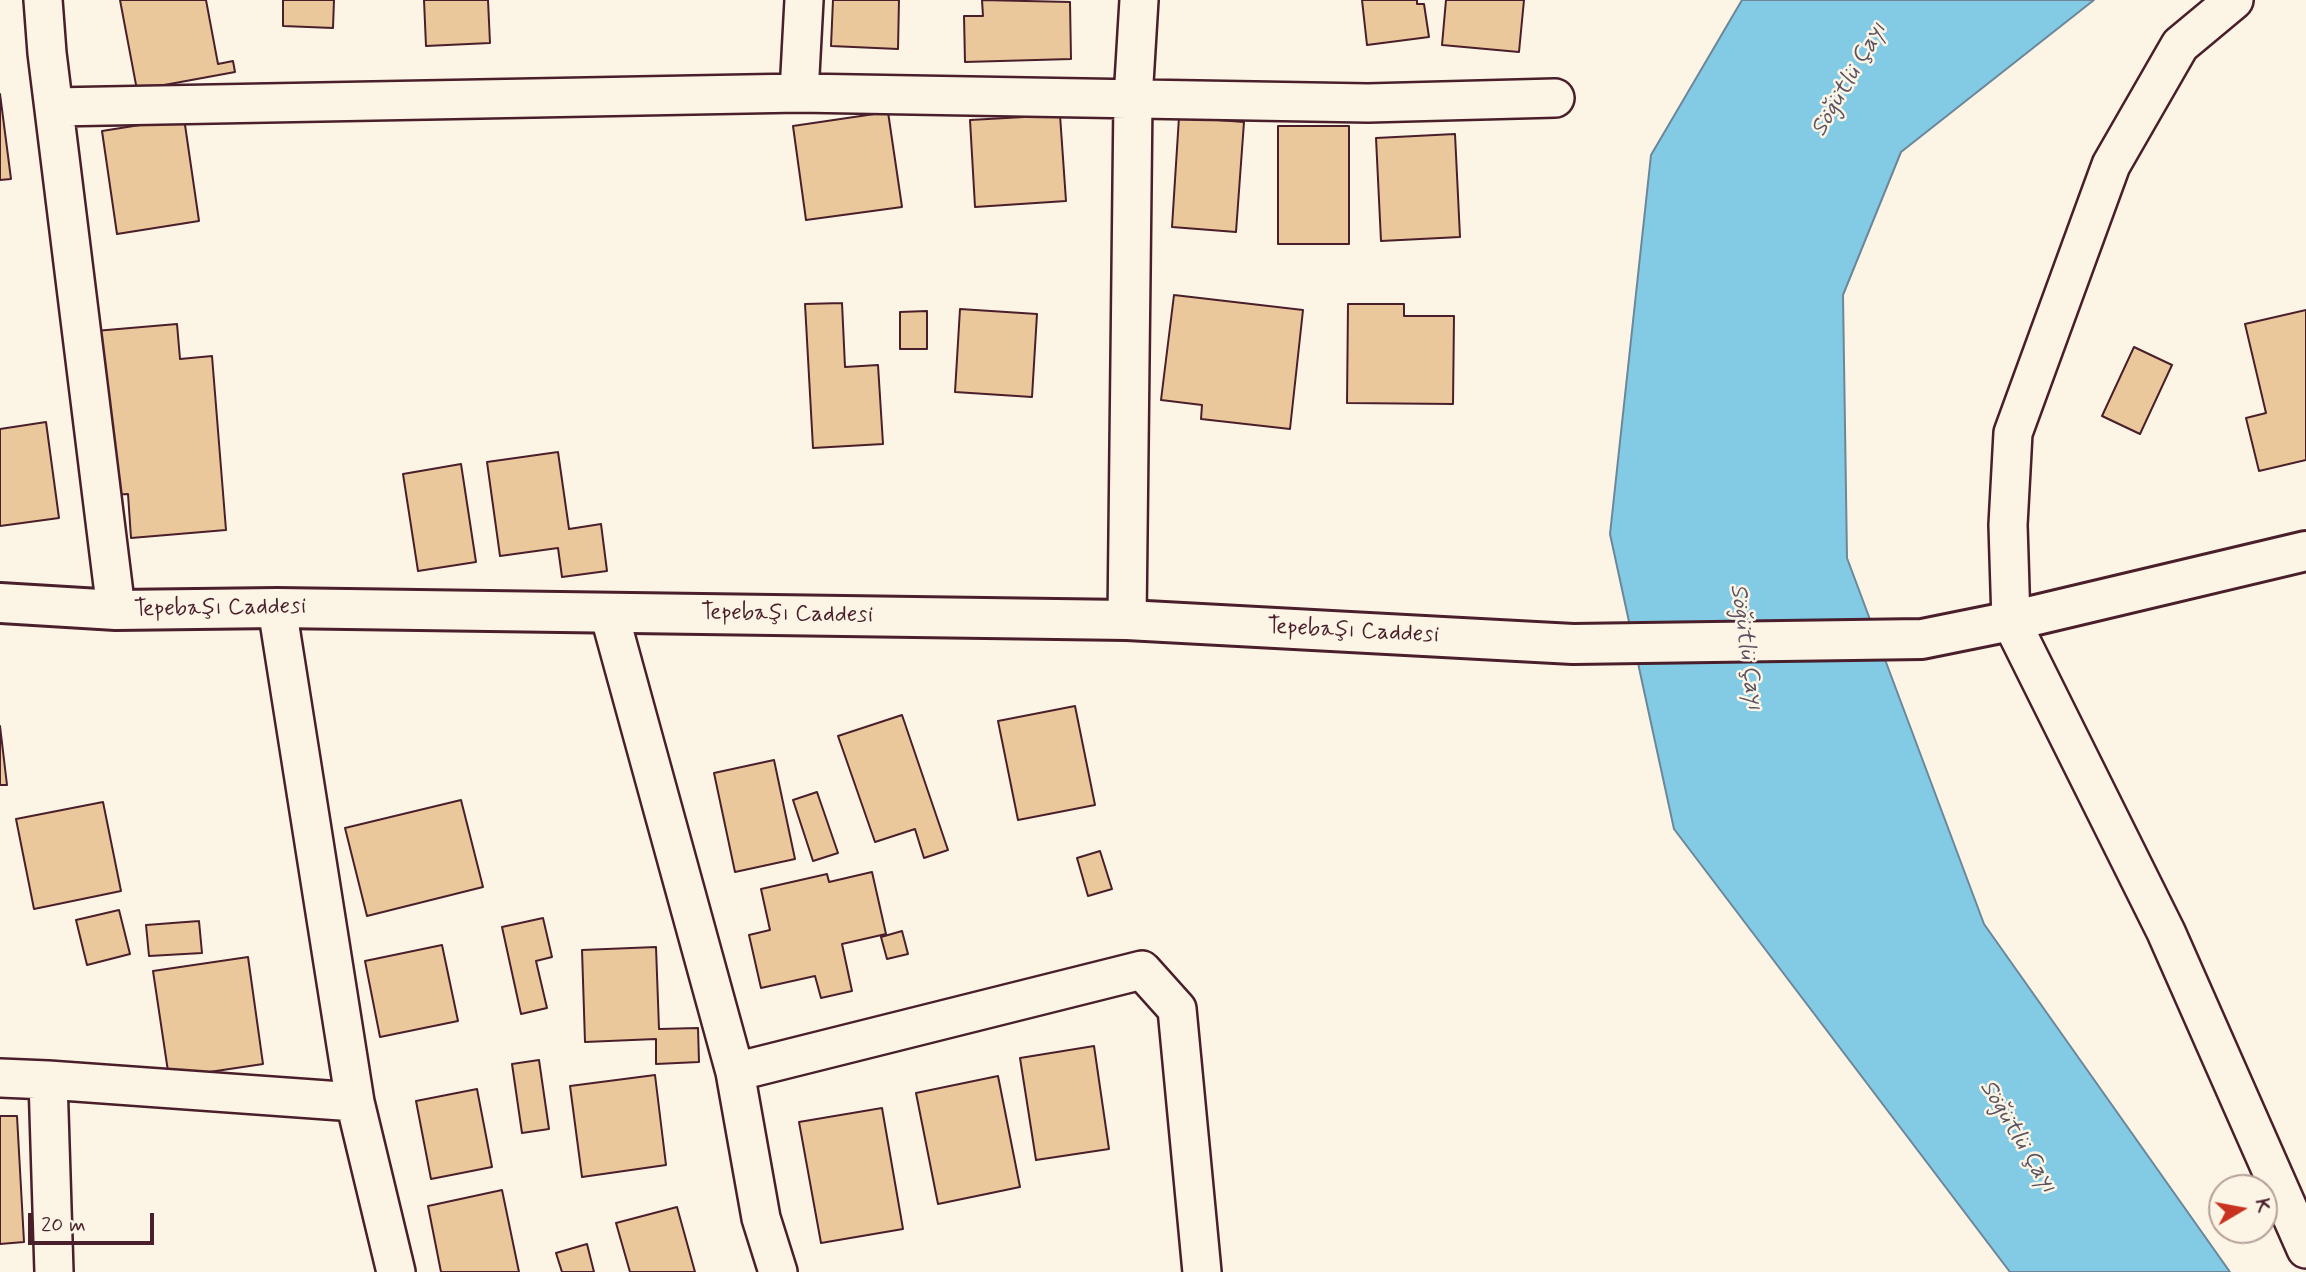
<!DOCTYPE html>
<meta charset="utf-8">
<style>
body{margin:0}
#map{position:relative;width:2306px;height:1272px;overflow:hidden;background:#fcf5e5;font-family:Mynerve,sans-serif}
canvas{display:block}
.north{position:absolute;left:2208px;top:1174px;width:70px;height:70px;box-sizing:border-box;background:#fcf5e5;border:2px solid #b59f9b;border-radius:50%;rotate:80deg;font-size:19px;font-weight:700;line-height:28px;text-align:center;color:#4a1f2b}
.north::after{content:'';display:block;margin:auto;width:24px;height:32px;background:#c8321e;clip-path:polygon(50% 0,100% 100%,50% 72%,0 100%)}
.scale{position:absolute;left:28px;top:1213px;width:126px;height:32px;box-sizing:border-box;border:4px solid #4a1f2b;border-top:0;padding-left:9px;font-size:21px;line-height:24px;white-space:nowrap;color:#4a1f2b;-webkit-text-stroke:5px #fcf5e5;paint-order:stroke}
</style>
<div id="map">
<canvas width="2306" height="1272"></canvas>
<div class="north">K</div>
<div class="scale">20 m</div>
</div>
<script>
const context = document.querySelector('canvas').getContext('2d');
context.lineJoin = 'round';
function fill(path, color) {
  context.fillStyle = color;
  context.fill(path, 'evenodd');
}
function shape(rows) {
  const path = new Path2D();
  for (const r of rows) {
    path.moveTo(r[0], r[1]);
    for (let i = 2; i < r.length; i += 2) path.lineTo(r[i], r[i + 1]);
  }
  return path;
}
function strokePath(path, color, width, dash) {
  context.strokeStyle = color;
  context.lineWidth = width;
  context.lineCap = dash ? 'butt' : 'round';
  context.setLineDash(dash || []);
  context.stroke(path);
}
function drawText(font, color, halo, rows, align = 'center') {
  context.font = font + ' Mynerve,sans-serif';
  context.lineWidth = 5;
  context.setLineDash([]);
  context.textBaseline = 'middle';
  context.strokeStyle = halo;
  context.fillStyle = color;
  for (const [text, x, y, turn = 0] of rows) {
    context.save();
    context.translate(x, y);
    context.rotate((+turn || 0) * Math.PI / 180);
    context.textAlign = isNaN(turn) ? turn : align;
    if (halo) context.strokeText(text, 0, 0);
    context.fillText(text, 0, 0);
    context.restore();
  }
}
const water = shape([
 [1742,0,2094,0,1901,152,1843,295,1847,558,1984,924,2230,1272,2010,1272,1674,829,1610,534,1651,155,1742,0]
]);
const building = shape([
 [120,0,206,0,218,64,233,61,235,72,137,90,120,0],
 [283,0,334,0,333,28,283,26,283,0],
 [424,0,488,0,490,43,426,46,424,0],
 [833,0,899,0,898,49,831,46,833,0],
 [982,0,1070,2,1071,59,965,62,964,16,983,16,982,0],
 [1362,0,1417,0,1417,4,1424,4,1429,37,1367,45,1362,0],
 [1446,0,1524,0,1519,52,1442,45,1446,0],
 [0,94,11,179,0,180,0,94],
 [888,112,902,207,806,220,793,126,888,112],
 [1060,115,1066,201,975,207,970,120,1060,115],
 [1179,117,1244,122,1236,232,1172,227,1179,117],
 [184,118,199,221,117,234,102,131,184,118],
 [1278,126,1349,126,1349,244,1278,244,1278,126],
 [1455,134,1460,237,1381,241,1376,138,1455,134],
 [1174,295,1303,310,1290,429,1201,419,1202,405,1161,400,1174,295],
 [842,303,845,367,878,365,883,444,813,448,805,304,842,303],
 [1348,304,1404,304,1404,316,1454,316,1453,404,1347,403,1348,304],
 [960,309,1037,314,1032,397,955,392,960,309],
 [2306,310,2306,460,2259,471,2246,418,2266,413,2245,324,2306,310],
 [927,311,927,349,900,349,900,312,927,311],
 [177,324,180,359,212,356,226,530,131,538,128,494,109,495,95,331,177,324],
 [2134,347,2172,365,2140,434,2102,416,2134,347],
 [46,422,59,518,0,526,0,429,46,422],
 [558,452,569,529,601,524,607,571,562,577,558,548,500,556,487,462,558,452],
 [461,464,476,562,418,571,403,474,461,464],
 [1075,706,1095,805,1018,820,998,721,1075,706],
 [902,715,948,850,924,858,915,829,875,842,838,736,902,715],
 [0,726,7,785,0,785,0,726],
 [774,760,795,859,735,872,714,773,774,760],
 [817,792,838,853,813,861,793,800,817,792],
 [461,800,483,887,367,916,345,828,461,800],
 [103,802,121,891,34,909,16,819,103,802],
 [1100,851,1112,889,1088,896,1077,858,1100,851],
 [872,872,886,934,842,944,852,991,821,998,815,976,761,988,749,935,770,930,761,889,827,874,829,882,872,872],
 [119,910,130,954,87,965,76,920,119,910],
 [543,918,552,957,536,961,547,1008,521,1014,502,927,543,918],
 [199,921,202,953,149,956,146,925,199,921],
 [902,931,908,954,887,959,881,937,902,931],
 [442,945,458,1021,380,1037,365,961,442,945],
 [656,947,659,1029,698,1028,699,1062,656,1064,656,1039,585,1042,582,950,656,947],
 [248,957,263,1064,169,1078,153,971,248,957],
 [1094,1046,1109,1149,1036,1160,1020,1058,1094,1046],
 [539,1060,549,1129,522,1133,512,1064,539,1060],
 [655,1075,666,1165,582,1177,570,1086,655,1075],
 [998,1076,1020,1187,938,1204,916,1093,998,1076],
 [477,1089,492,1167,431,1179,416,1101,477,1089],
 [882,1108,903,1229,821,1243,799,1122,882,1108],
 [0,1116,17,1116,24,1242,0,1244,0,1116],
 [502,1190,519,1272,441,1272,428,1206,502,1190],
 [677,1207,695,1272,630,1272,616,1223,677,1207],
 [587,1244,594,1272,562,1272,556,1253,587,1244]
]);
const street = shape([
 [43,0,47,53,116,610],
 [2234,0,2180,45,2111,165,2013,433,2008,525,2011,621,2166,932,2306,1249],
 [799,93,804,0],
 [54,107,799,93,1368,103,1555,98],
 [277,608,355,1102,396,1272],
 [609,613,735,1072,761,1218,778,1272],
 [1127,620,1133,99,1139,0],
 [735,1072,1142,970,1177,1009,1202,1272],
 [0,1078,48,1080,355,1102],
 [48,1080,54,1272]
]);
const secondary = shape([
 [0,603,116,610,277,608,1127,620,1573,644,1922,639,2011,621,2306,551]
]);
const streetNames = [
 ["Tepebaşı Caddesi",220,609,-1],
 ["Tepebaşı Caddesi",787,615,1],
 ["Tepebaşı Caddesi",1353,632,3]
];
const waterNames = [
 ["Söğütlü Çayı",1850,80,-60],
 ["Söğütlü Çayı",1745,647,82],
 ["Söğütlü Çayı",2017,1137,59]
];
fill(water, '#83cae4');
strokePath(water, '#6c869a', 2);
fill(building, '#ebc79c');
strokePath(building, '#4a1f2b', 2);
strokePath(street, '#4a1f2b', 42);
strokePath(secondary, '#4a1f2b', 44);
strokePath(street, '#fcf5e5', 37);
strokePath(secondary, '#fcf5e5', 38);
drawText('23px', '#4a1f2b', '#fcf5e5', streetNames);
drawText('italic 24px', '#5b5262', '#fcf5e5', waterNames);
</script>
